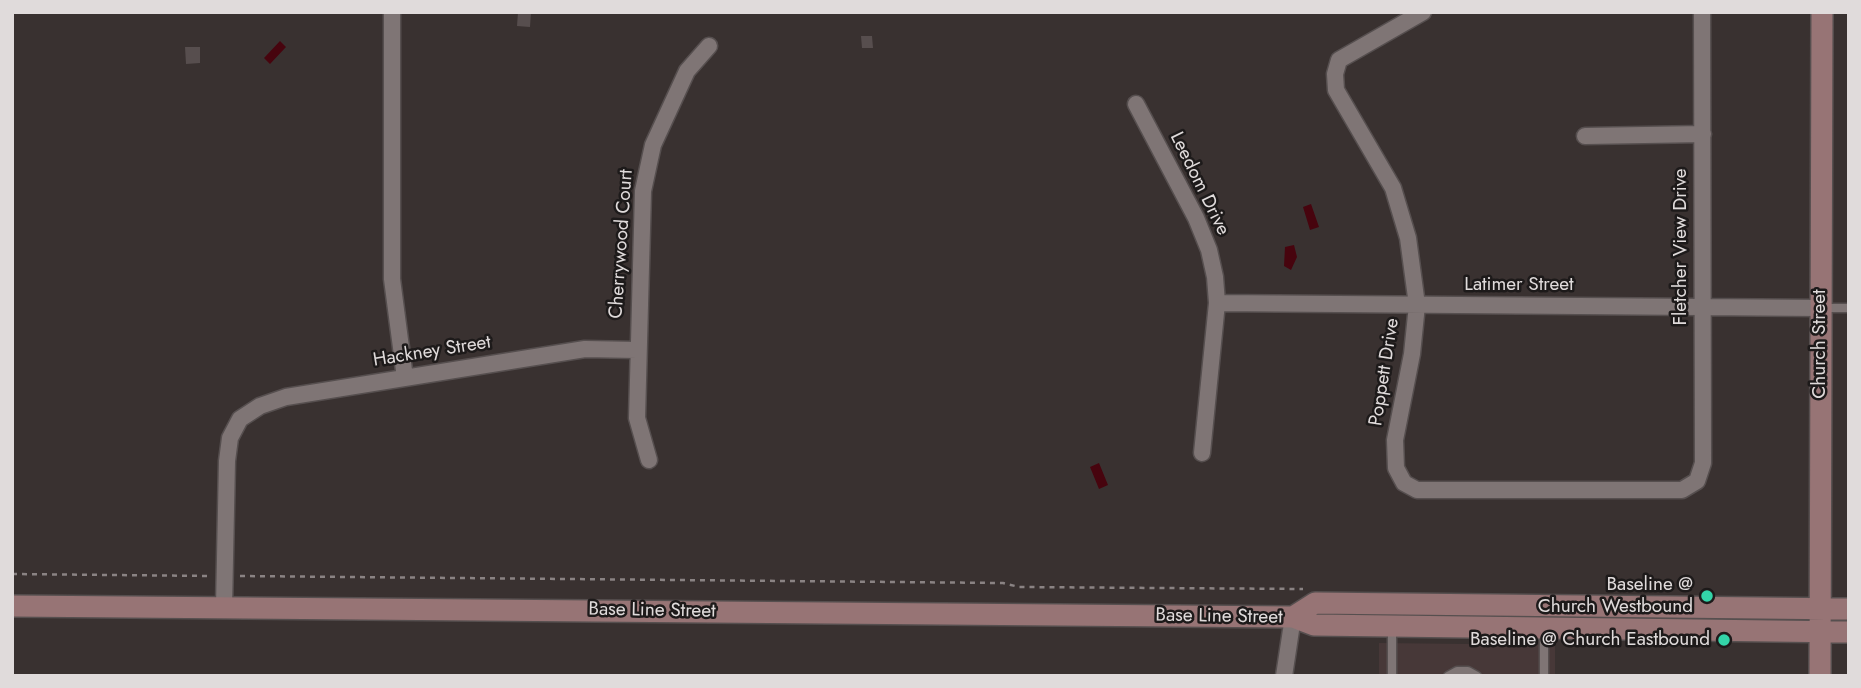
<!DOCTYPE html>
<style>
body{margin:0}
#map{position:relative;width:1861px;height:688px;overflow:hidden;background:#393130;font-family:Jost,sans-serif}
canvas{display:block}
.frame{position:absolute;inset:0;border:14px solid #e0dbdb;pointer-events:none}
</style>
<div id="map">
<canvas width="1861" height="688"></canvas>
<div class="frame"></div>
</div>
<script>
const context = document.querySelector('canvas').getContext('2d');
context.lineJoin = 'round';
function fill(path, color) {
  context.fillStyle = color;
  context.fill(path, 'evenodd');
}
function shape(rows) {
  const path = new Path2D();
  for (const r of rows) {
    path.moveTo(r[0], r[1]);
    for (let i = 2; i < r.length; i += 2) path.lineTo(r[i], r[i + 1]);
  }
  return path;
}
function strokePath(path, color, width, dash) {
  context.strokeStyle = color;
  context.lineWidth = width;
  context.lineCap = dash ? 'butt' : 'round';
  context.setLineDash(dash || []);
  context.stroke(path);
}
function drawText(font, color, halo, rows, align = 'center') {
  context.font = font + ' Jost,sans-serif';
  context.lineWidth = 5;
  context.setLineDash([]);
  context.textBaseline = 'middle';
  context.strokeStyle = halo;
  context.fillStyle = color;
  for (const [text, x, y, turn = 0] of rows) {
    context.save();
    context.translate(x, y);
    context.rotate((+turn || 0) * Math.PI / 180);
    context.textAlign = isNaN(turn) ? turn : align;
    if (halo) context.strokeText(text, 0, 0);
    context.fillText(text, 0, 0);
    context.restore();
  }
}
const built = shape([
 [1379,643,1555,645,1555,676,1379,676]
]);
const water = shape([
 [280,41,286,47,270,64,264,58],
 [1311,204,1319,227,1310,230,1303,207],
 [1294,245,1297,257,1291,270,1284,266,1285,247],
 [1099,463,1108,485,1099,489,1090,467]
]);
const building = shape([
 [518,12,531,12,530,27,517,26],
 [861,36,872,36,873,48,862,48],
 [185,47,200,47,200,63,186,64]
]);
const path = shape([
 [12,574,212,576],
 [240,576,1003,583,1019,587,1303,589]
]);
const lane = shape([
 [1823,308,1849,308],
 [1392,626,1392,676],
 [1448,676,1457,671,1468,671,1477,676],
 [1544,676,1544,628]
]);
const street = shape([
 [392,12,392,279,405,378],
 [1423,12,1339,60,1335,74,1336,90,1393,188,1408,238,1417,305,1412,354,1395,440,1396,468,1404,483,1417,490,1682,490,1697,481,1703,463,1702,12],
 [1136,104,1196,218,1209,250,1215,277,1217,303,1202,453],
 [1585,136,1703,134],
 [1217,303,1820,308],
 [649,460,637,418,643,191,653,145,687,71,709,46],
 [224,607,227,461,230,438,240,419,260,406,286,397,585,349,637,350],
 [1284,676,1293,617]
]);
const secondary = shape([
 [12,606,1293,617,1314,625,1849,632],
 [1293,617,1315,603,1849,609],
 [1820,676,1822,12]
]);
const markers = [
 [1707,596,7,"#33d4a8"],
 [1724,640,7,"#33d4a8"]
];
const streetNames = [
 ["Leedom Drive",1199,184,64],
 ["Cherrywood Court",622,244,-86],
 ["Fletcher View Drive",1681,247,-90],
 ["Latimer Street",1519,285],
 ["Church Street",1820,344,-90],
 ["Hackney Street",432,352,-9],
 ["Poppett Drive",1385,372,-81],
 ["Base Line Street",652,611,1],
 ["Base Line Street",1219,617,1]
];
const poiNames = [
 ["Baseline @",1693,585],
 ["Church Westbound",1693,607],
 ["Baseline @ Church Eastbound",1710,640]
];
fill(built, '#473838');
fill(water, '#47040e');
fill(building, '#574e4e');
strokePath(lane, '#564f4f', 11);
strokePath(street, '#564f4f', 19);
strokePath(secondary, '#564f4f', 24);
strokePath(path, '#8a8383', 2.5, [5, 5]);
strokePath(lane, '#7f7575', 8);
strokePath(street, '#7f7575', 16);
strokePath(secondary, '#977475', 21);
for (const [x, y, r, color] of markers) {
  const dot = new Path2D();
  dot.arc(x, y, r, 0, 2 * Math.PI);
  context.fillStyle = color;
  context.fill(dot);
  strokePath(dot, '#1d1a1a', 2.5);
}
drawText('19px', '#e0dbdb', '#1d1a1a', streetNames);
drawText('19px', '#e0dbdb', '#1d1a1a', poiNames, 'right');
</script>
